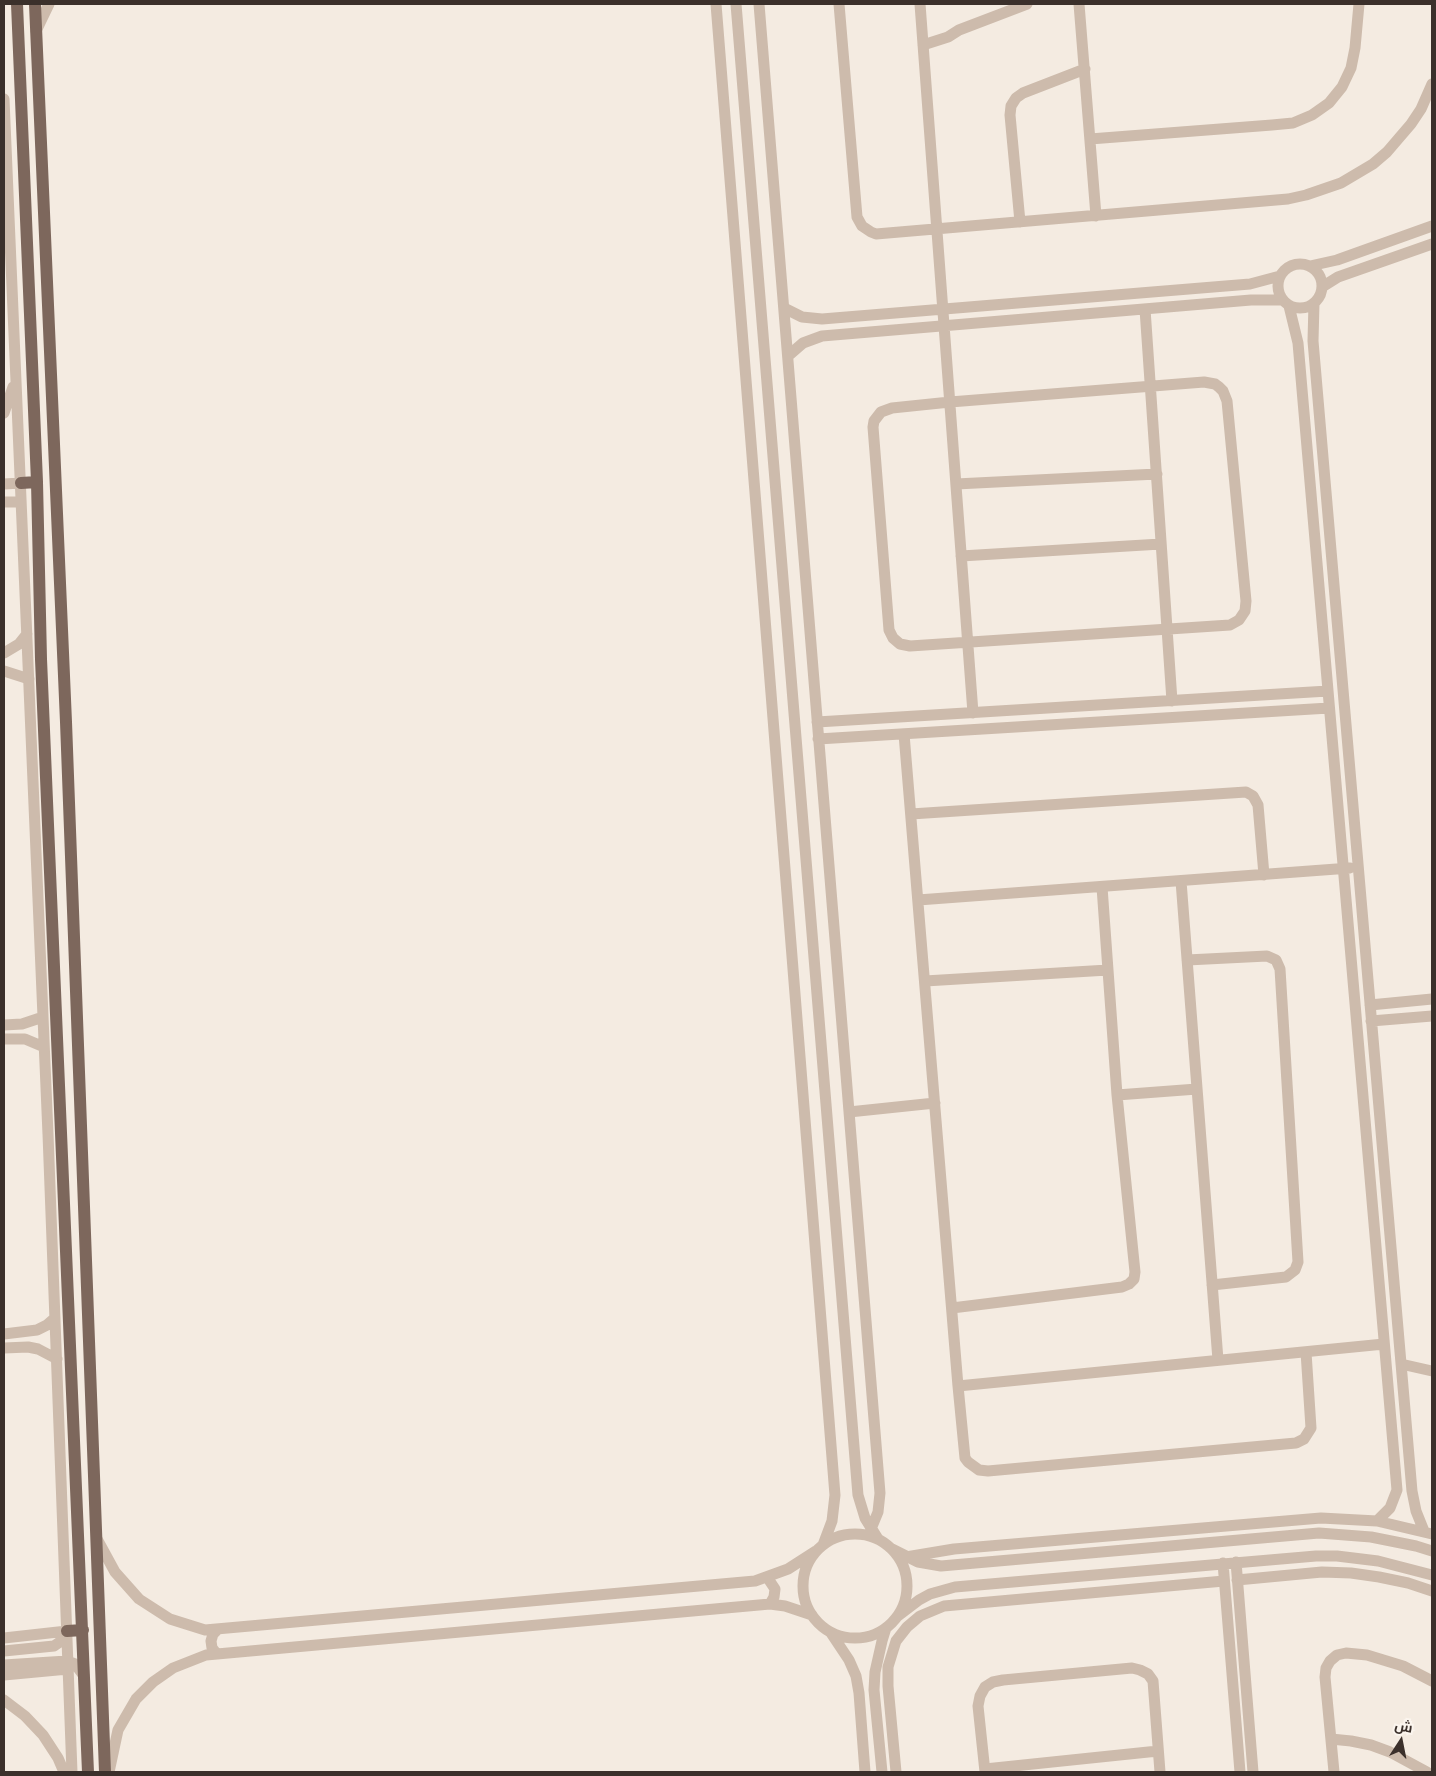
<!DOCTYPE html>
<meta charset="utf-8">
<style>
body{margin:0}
#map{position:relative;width:1436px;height:1776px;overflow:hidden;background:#f4ebe1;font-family:Commissioner,Cairo,sans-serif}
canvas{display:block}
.frame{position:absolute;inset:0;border:5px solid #3b302b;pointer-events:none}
.north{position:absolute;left:1376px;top:1716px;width:50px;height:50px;-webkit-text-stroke:4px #fbf5ee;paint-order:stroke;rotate:11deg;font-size:14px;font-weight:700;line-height:20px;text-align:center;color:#3b302b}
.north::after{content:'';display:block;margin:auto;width:18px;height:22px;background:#3b302b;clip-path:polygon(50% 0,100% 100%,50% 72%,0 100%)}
</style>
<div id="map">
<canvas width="1436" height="1776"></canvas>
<div class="frame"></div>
<div class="north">ش</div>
</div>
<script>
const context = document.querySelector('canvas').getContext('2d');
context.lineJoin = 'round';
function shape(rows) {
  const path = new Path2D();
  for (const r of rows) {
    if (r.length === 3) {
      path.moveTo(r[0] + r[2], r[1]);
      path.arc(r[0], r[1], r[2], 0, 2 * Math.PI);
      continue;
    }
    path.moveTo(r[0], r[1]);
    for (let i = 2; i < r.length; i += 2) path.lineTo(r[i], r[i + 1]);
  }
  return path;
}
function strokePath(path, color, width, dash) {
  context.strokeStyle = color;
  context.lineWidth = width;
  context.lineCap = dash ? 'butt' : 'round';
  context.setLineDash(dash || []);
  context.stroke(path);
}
const minor = shape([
 [716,4,835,1495,832,1521,823,1545],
 [736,4,858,1495,865,1518,878,1539],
 [759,4,880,1493,878,1512,871,1529],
 [839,4,857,217,862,226,871,232,876,234,1288,199,1306,195,1341,183,1373,164,1387,152,1411,124,1421,109,1432,84],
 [920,4,973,713],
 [1079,4,1096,216],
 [36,31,49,4],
 [923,45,948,37,959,30,1027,4],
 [4,99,48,1134,72,1772],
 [1090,139,1272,125,1293,123,1312,115,1329,103,1342,87,1351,68,1355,48,1359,4],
 [1020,222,1010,115,1011,106,1016,98,1023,93,1085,69],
 [1300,286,22],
 [1310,266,1337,260,1432,226],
 [1322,287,1338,277,1432,244],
 [1314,303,1313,341,1412,1491,1416,1511,1424,1531],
 [1289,306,1298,343,1397,1490,1390,1508,1377,1521],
 [784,308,802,317,822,319,1250,284,1280,276],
 [1145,309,1172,701],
 [788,356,803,343,822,336,1251,300,1283,300],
 [1204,382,1215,384,1219,387,1223,391,1227,401,1246,601,1245,611,1239,620,1230,625,910,646,900,644,893,638,889,630,873,427,874,421,881,412,892,408,950,402,1204,382],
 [4,413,13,387],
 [4,484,21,483],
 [956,484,1157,474],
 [4,502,21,502],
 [961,556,1161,544],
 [4,653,19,644,27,634],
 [4,671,29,679],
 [817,722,1328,691],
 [904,734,958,1386,965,1458,968,1462,979,1470,988,1471,1296,1443,1304,1439,1311,1428,1306,1352],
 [818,739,1329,708],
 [911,814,1246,792,1253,796,1258,805,1264,875],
 [1181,881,1218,1360],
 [918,900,1350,868],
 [1187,960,1267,956,1276,960,1280,969,1298,1262,1295,1270,1286,1277,1212,1285],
 [925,981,1108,970],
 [1370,1005,1432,999],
 [1371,1021,1432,1016],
 [4,1025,22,1024,43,1017],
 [4,1039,25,1039,44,1047],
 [1117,1095,1197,1089],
 [849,1112,935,1103],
 [952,1308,1122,1287,1129,1284,1134,1279,1135,1272,1117,1095,1102,887],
 [4,1334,37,1330,47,1325,55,1318],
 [4,1348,28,1347,38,1349,57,1359],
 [1401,1364,1432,1371],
 [958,1386,1384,1344],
 [855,1586,52],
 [97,1539,115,1572,139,1599,170,1619,205,1630,755,1581,788,1569,816,1551],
 [892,1549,918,1562,941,1566,1319,1533,1371,1537,1416,1546,1432,1551],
 [906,1557,954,1549,1321,1518,1377,1521,1432,1534],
 [1236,1562,1253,1772],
 [1223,1563,1240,1772],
 [767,1577,775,1589,774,1597,770,1604],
 [1237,1580,1322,1572,1351,1573,1379,1577,1408,1583,1432,1591],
 [898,1616,919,1600,930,1594,955,1587,1316,1556,1337,1556,1378,1561,1432,1575],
 [831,1633,849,1660,856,1676,859,1693,865,1772],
 [4,1638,67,1631,64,1639,54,1646,4,1651],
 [216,1653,212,1648,211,1641,213,1634,218,1629],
 [4,1665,67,1661,75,1664,84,1676],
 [4,1675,68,1669],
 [4,1700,25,1716,43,1735,58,1758,64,1772],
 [1331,1739,1351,1741,1371,1745,1390,1752,1427,1772],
 [985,1769,1158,1751],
 [109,1772,118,1730,136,1699,153,1682,173,1668,206,1655,770,1604,785,1606,812,1615],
 [882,1772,874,1690,875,1672,882,1641,886,1628],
 [896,1772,888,1686,888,1667,896,1641,907,1627,920,1616,944,1606,1224,1581],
 [985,1772,978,1706,980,1696,985,1687,993,1682,1003,1680,1132,1668,1140,1670,1148,1674,1153,1681,1160,1772],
 [1334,1772,1325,1677,1326,1668,1330,1661,1337,1655,1346,1653,1367,1655,1403,1666,1432,1681]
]);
const major = shape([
 [17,4,37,482,41,659,88,1772],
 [35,4,66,722,105,1772],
 [21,483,37,482],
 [67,1631,83,1630]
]);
strokePath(minor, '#cdbbac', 11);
strokePath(major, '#7d675c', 12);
</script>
